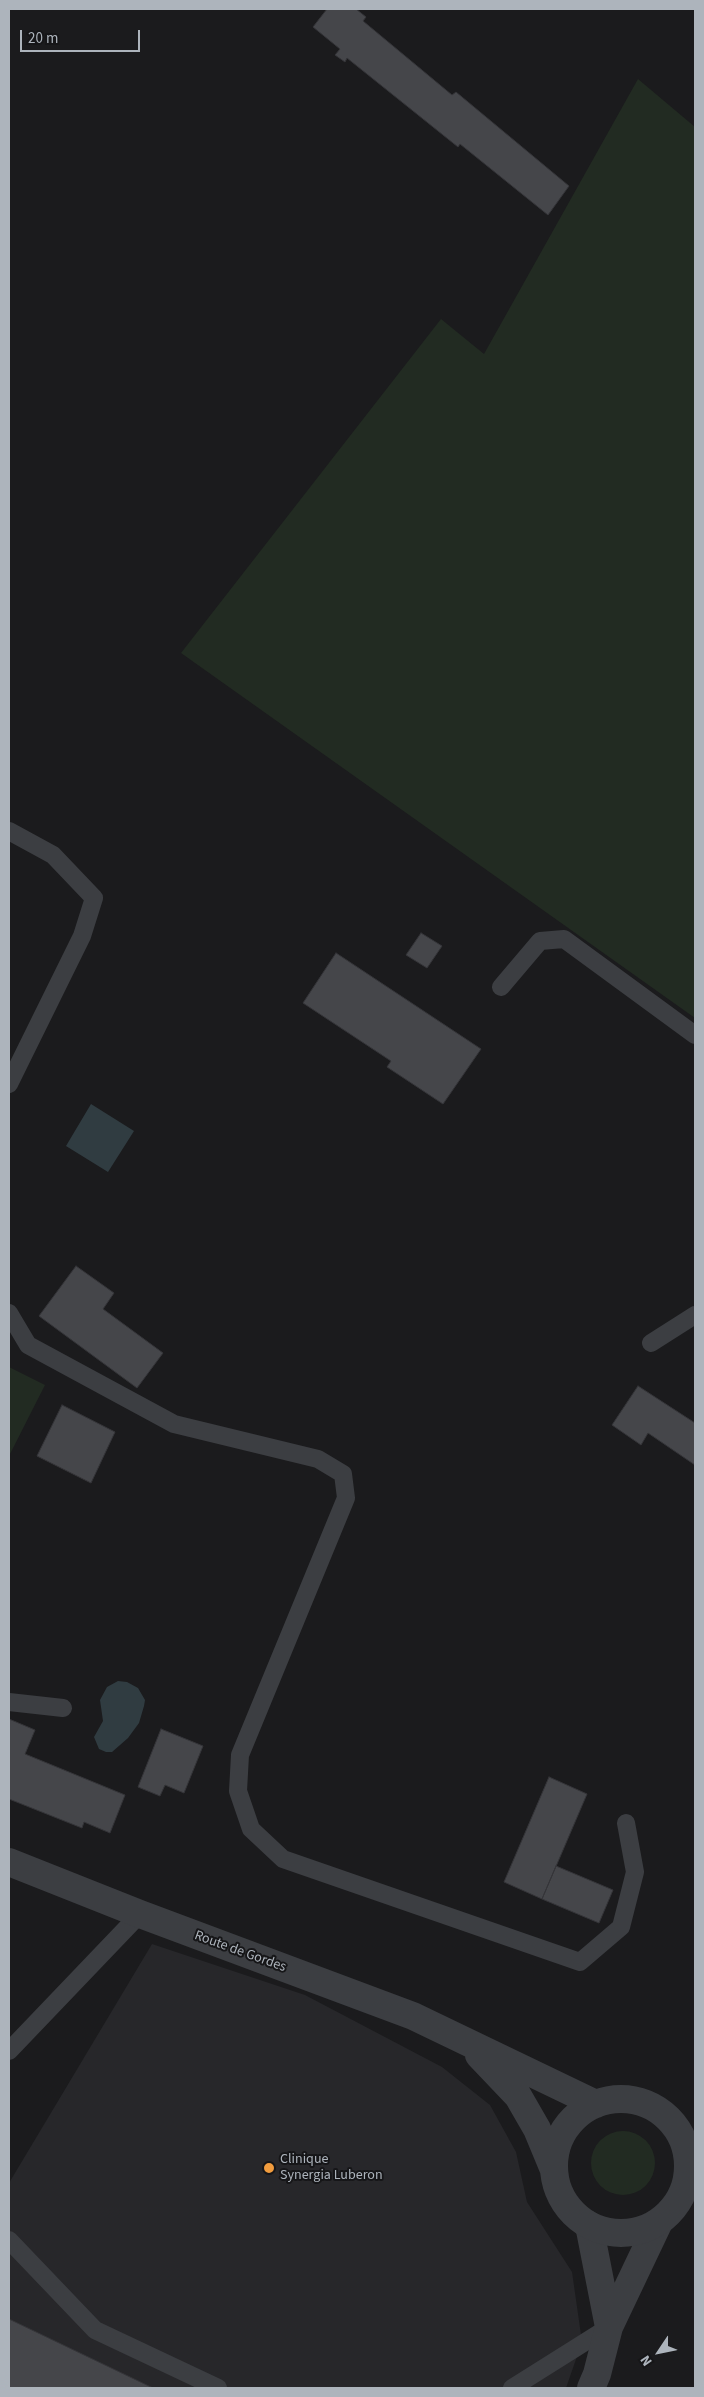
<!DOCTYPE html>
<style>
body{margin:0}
#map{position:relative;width:704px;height:2397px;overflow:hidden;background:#1b1b1d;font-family:"Source Sans 3",sans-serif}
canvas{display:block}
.frame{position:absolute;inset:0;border:10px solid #adb4bc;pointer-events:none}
.north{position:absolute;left:634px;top:2327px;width:50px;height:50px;-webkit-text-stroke:4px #161618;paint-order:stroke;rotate:236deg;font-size:14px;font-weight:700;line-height:20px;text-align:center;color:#adb4bc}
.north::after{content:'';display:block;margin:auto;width:18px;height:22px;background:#adb4bc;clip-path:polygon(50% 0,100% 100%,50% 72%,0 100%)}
.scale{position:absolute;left:20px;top:30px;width:120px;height:22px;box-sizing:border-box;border:2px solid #adb4bc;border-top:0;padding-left:6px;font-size:15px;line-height:18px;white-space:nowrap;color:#adb4bc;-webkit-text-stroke:4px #161618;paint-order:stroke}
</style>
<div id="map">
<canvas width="704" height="2397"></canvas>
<div class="frame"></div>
<div class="north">N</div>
<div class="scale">20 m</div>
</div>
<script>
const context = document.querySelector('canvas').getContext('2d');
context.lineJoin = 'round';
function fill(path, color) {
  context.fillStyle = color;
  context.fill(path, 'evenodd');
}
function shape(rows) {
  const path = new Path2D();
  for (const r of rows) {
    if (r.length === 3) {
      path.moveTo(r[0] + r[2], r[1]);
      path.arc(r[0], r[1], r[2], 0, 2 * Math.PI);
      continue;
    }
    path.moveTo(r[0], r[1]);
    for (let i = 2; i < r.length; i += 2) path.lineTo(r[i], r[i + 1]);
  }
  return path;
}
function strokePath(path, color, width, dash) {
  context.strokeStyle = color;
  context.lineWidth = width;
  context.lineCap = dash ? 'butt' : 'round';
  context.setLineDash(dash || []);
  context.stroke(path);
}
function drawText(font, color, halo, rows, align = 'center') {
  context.font = font + ' "Source Sans 3",sans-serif';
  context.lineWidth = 4;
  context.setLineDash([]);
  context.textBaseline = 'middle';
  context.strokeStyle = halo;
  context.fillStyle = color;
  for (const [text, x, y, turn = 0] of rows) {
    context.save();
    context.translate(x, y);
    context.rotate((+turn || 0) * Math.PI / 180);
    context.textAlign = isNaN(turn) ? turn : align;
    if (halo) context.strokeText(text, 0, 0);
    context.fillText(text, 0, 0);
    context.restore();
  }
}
const built = shape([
 [152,1944,305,1995,442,2067,490,2105,516,2152,527,2202,572,2272,582,2342,566,2388,9,2388,9,2183]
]);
const green = shape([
 [638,79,695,127,695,1018,181,653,441,319,484,354],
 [9,1367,45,1385,9,1456],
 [623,2163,32]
]);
const water = shape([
 [91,1104,134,1131,108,1172,66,1146],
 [118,1681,127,1682,138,1688,145,1700,144,1706,139,1723,128,1738,112,1752,106,1752,99,1749,94,1737,103,1721,100,1700,107,1687]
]);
const building = shape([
 [327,9,356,9,366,17,363,21,452,95,456,92,569,186,548,215,460,144,458,147,347,58,345,62,335,55,340,49,313,27,327,9],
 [421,933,442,946,427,968,406,955,421,933],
 [336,953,481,1049,443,1104,387,1067,391,1061,303,1003,336,953],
 [76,1266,114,1293,103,1309,163,1353,137,1388,39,1316,76,1266],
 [638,1386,695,1423,695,1465,648,1433,641,1445,612,1425,638,1386],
 [62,1405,115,1432,91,1483,37,1456,62,1405],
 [9,1719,35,1730,25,1754,125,1795,110,1833,84,1822,82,1828,9,1799,9,1719],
 [161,1729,203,1746,184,1793,165,1785,160,1796,138,1787,161,1729],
 [549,1777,587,1794,542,1899,504,1882,549,1777],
 [556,1866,613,1890,599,1923,542,1899,556,1866],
 [9,2319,153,2388,9,2388,9,2319]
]);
const service = shape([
 [9,831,53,855,94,898,82,936,9,1084],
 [501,987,540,941,564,939,695,1035],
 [9,1313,28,1345,174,1424,318,1459,343,1474,346,1498,240,1755,238,1791,251,1829,283,1859,580,1962,621,1927,635,1872,626,1823],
 [651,1343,695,1315],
 [9,1702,63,1708],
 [9,2051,140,1914],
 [9,2240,95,2330,218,2388],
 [512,2388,609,2327]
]);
const minor = shape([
 [589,2225,609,2327],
 [591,2388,597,2374,609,2327,659,2222]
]);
const tertiary = shape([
 [9,1862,140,1914,413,2016,596,2104],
 [479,2055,518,2096,537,2129,554,2170],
 [621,2166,67]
]);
const markers = [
 [269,2168,6,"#f19c3e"]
];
const streetNames = [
 ["Route de Gordes",240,1952,20]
];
const poiNames = [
 ["Clinique",280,2160],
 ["Synergia Luberon",280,2176]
];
fill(built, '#27272a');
fill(green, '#222b22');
fill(water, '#303c41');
fill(building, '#45464a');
strokePath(building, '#353539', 1);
strokePath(service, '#3c3e42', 18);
strokePath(minor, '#3c3e42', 28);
strokePath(tertiary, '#3c3e42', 28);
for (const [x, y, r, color] of markers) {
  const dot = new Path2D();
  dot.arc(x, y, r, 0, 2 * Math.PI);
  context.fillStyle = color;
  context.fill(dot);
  strokePath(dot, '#161618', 2);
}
drawText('14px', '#adb4bc', '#161618', streetNames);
drawText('14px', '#adb4bc', '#161618', poiNames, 'left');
</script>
